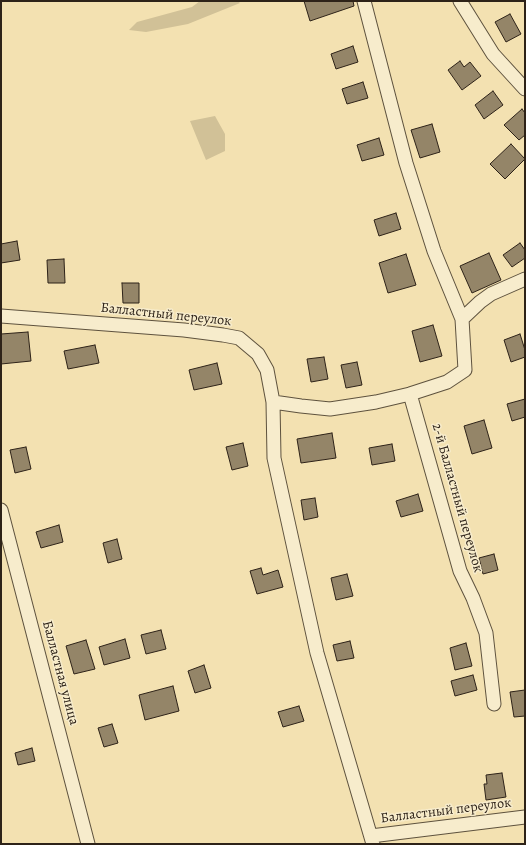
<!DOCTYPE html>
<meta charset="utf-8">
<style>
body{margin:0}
#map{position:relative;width:526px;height:845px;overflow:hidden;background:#f3e1b1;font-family:Alegreya,serif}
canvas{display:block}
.frame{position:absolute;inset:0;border:2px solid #2d2218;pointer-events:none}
</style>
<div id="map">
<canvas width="526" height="845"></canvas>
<div class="frame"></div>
</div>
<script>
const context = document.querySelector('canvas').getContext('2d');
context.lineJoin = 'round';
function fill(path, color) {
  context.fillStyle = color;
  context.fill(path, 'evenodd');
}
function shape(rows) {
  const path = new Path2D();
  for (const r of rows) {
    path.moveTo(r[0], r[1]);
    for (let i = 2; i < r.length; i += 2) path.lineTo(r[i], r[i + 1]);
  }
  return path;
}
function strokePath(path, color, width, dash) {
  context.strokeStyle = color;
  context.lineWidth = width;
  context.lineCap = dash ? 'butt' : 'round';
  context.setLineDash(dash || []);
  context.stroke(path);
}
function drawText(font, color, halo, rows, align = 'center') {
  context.font = font + ' Alegreya,serif';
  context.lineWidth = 3;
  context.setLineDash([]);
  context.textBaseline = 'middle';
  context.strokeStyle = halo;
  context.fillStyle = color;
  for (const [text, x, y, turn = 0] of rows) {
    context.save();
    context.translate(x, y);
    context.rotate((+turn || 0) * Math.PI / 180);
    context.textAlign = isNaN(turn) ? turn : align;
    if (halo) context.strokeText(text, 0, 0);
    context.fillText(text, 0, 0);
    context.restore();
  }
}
const green = shape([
 [200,1,238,1,240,3,188,24,146,32,129,30,137,22,192,7],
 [215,116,225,134,225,151,206,160,190,121]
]);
const building = shape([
 [304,1,353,1,354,6,310,21,304,1],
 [510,14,521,34,506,42,495,22,510,14],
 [353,46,358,62,336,69,331,54,353,46],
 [460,61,464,67,470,62,481,76,462,90,448,70,460,61],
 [363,82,368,98,347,104,342,89,363,82],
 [493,91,503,105,484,119,475,105,493,91],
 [522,109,525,113,525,135,519,140,504,125,522,109],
 [432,124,440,152,420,158,411,130,432,124],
 [379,138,384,155,362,161,357,145,379,138],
 [511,144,525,159,505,179,490,164,511,144],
 [396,213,401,229,379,236,374,220,396,213],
 [17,241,20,260,1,263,1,244,17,241],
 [520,243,525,250,525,258,512,267,503,255,520,243],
 [489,253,501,280,472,293,460,266,489,253],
 [406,254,416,285,388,293,379,263,406,254],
 [64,259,65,283,48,283,47,260,64,259],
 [122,283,139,283,139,303,123,303,122,283],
 [433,325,442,356,420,362,412,331,433,325],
 [28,332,31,361,1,364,1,334,28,332],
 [520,334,525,350,525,357,511,362,504,340,520,334],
 [95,345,99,363,68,369,64,351,95,345],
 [324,357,328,379,311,382,307,359,324,357],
 [357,362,362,385,346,388,341,365,357,362],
 [217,363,222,384,194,390,189,370,217,363],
 [525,399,525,417,512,421,507,404,525,399],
 [484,420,492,448,472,454,464,426,484,420],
 [332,433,336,458,301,463,297,439,332,433],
 [243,443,248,466,232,470,226,447,243,443],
 [392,444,395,461,372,465,369,448,392,444],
 [26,447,31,469,15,473,10,450,26,447],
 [418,494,423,511,401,517,396,501,418,494],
 [315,498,318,517,304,520,301,500,315,498],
 [59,525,63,542,41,548,36,532,59,525],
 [117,539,122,559,108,563,103,543,117,539],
 [494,554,498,570,483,574,479,558,494,554],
 [261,568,263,575,278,570,283,587,257,594,250,571,261,568],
 [347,574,353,596,336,600,331,578,347,574],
 [161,630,166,649,146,654,141,635,161,630],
 [125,639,130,658,104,665,99,647,125,639],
 [86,640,95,669,74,674,66,646,86,640],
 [350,641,354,658,337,661,333,645,350,641],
 [466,643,472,666,455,670,450,648,466,643],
 [204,665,211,688,195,693,188,671,204,665],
 [473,675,477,690,455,696,451,681,473,675],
 [173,686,179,711,145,720,139,695,173,686],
 [525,690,525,716,514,717,510,692,525,690],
 [299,706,304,721,283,727,278,712,299,706],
 [112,724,118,743,104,747,98,728,112,724],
 [32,748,35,761,18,765,15,753,32,748],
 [502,773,506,797,486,800,484,784,487,784,486,775,502,773]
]);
const street = shape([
 [364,1,406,163,434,251,462,319],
 [460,1,493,54,525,89],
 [1,316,184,330,223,335,239,338,258,354,267,370,273,402,301,406,330,409,376,402,410,394,447,382,465,370,462,319,480,302,491,294,525,279],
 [410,394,460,571,473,598,486,633,494,704],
 [273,402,274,458,317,653,373,844],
 [1,510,88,844],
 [371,836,525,817]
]);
const streetNames = [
 ["Балластный переулок",166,315,6],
 ["2-й Балластный переулок",457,498,74],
 ["Балластная улица",60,673,75],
 ["Балластный переулок",446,811,-7]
];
fill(green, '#d1c197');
fill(building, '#948568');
strokePath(building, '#2d2218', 1);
strokePath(street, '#5e523e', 15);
strokePath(street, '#f7eccc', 13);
drawText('14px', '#2d2218', '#f7eccc', streetNames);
</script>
